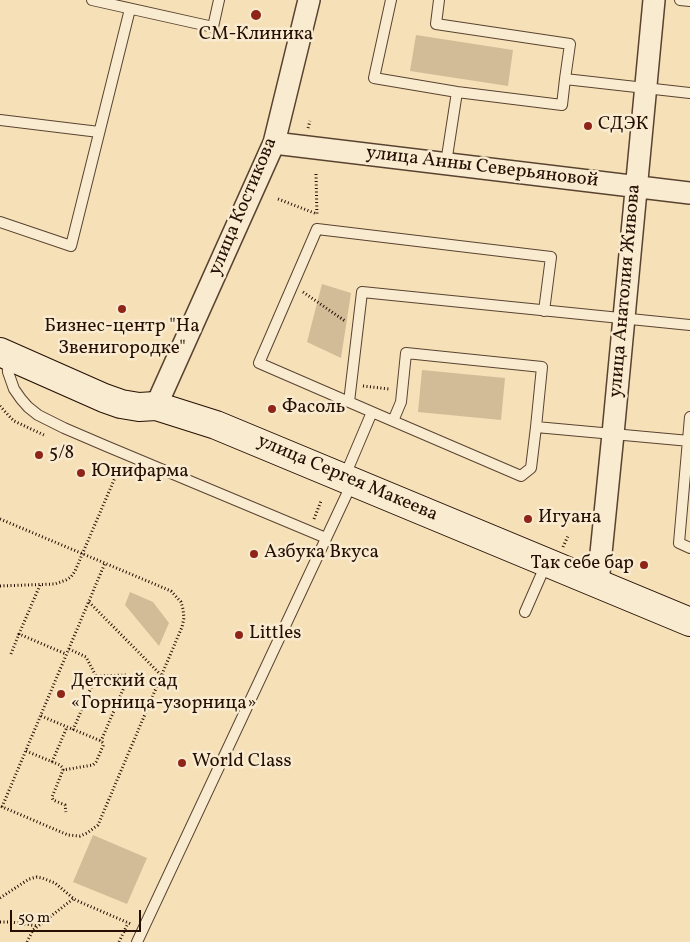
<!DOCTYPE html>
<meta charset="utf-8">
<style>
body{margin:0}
#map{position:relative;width:690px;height:942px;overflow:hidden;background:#f6e0b7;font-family:Vollkorn,serif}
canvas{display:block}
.scale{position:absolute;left:10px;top:910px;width:131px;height:22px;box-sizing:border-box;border:2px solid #250f03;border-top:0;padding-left:6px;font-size:15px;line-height:18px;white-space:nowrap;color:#250f03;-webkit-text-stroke:4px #f9ebd0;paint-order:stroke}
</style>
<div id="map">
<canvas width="690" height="942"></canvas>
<div class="scale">50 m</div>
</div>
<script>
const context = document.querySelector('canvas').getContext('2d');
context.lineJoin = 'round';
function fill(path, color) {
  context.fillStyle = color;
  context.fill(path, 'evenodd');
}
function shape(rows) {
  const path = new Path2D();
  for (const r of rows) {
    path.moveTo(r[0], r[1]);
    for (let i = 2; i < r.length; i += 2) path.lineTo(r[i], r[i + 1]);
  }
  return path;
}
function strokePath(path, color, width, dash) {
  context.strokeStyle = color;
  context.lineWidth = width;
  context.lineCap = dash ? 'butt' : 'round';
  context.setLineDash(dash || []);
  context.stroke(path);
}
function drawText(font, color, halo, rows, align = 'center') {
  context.font = font + ' Vollkorn,serif';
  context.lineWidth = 5;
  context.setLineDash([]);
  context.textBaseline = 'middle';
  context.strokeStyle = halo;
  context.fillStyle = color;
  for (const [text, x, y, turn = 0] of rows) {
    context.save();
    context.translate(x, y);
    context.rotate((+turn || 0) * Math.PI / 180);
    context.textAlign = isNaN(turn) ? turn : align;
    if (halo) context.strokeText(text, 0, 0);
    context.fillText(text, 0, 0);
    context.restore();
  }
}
const green = shape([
 [416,35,513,50,508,86,410,71],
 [322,284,351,293,341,358,307,342],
 [422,370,505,378,501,420,418,412],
 [130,592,153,602,169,623,159,646,125,605],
 [93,835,147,858,127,904,73,882]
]);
const path = shape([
 [308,128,310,121],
 [316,174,317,216],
 [278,199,317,214],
 [303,292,345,321],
 [363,386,389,389],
 [0,406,9,416,14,421,44,435],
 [0,519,171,591,181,602,183,609,184,618,182,627,98,825,87,833,80,836,68,835,0,806],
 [314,519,321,501],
 [563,547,568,536],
 [40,585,19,634,66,654],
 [0,586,55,584,66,580,71,577,75,571,120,466],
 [89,602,162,676],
 [69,649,86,657,96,676],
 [11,654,19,634],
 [41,716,101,741,103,743,103,746,96,762,93,765,63,770],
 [73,730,96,676,127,675,128,678,101,741],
 [26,751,60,765,62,767,63,770,52,797,53,800,65,805,66,812],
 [52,762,67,727],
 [2,807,105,563],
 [0,898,29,879,37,877,42,878,55,883,74,899,80,902,131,924],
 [0,922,11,922,38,926],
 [27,942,33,930,73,899],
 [119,942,128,923]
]);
const lane = shape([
 [92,0,213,27,219,0],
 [391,0,374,78,457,92,562,105,565,79,690,93],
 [439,0,436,24,570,44,565,79],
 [680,0,690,1],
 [0,120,99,132],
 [446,163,457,92],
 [0,222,71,246,130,9],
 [7,357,8,372,14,389,21,399,28,407,38,415,64,428,106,446,326,538],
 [349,402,362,292,690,325],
 [372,412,259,363,317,229,551,257,544,311],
 [690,417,679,543,690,548],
 [393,421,401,402,406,353,542,367,536,427,690,441],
 [344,478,372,412,521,476,531,468,536,427],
 [525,612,546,564],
 [137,942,352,483]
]);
const street = shape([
 [274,143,690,193],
 [156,406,274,143,309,0],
 [598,583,613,434,654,0]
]);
const secondary = shape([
 [0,352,104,398,121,404,139,407,156,406,216,425,690,622]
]);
const markers = [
 [256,15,6,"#8f2418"],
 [588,126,5,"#8f2418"],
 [122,309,5,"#8f2418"],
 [272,409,5,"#8f2418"],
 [39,455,5,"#8f2418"],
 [81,473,5,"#8f2418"],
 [528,519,5,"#8f2418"],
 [254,554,5,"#8f2418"],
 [644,565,5,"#8f2418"],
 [239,635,5,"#8f2418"],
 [61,694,5,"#8f2418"],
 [182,763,5,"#8f2418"]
];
const poiNames = [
 ["СМ-Клиника",256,36,"center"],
 ["СДЭК",598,126],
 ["Бизнес-центр \"На",122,328,"center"],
 ["Звенигородке\"",122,350,"center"],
 ["Фасоль",282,409],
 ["5/8",49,455],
 ["Юнифарма",91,473],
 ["Игуана",538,519],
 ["Азбука Вкуса",264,554],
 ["Так себе бар",634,565,"right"],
 ["Littles",249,635],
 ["Детский сад",71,683],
 ["«Горница-узорница»",71,705],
 ["World Class",192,763]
];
const streetNames = [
 ["улица Анны Северьяновой",482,168,7],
 ["улица Костикова",244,207,-67],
 ["улица Анатолия Живова",626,291,-85],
 ["улица Сергея Макеева",347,479,23]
];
fill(green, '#d2bc98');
strokePath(lane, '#594330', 12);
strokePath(street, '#594330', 24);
strokePath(secondary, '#250f03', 30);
strokePath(path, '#250f03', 3, [1, 2.5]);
strokePath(lane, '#f9ebd0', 10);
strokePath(street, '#f9ebd0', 21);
strokePath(secondary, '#f9ebd0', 28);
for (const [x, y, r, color] of markers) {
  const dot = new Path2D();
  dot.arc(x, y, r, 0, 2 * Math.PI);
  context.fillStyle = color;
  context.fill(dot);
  strokePath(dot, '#f9ebd0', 2);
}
drawText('19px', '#250f03', '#f9ebd0', poiNames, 'left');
drawText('19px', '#250f03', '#f9ebd0', streetNames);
</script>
